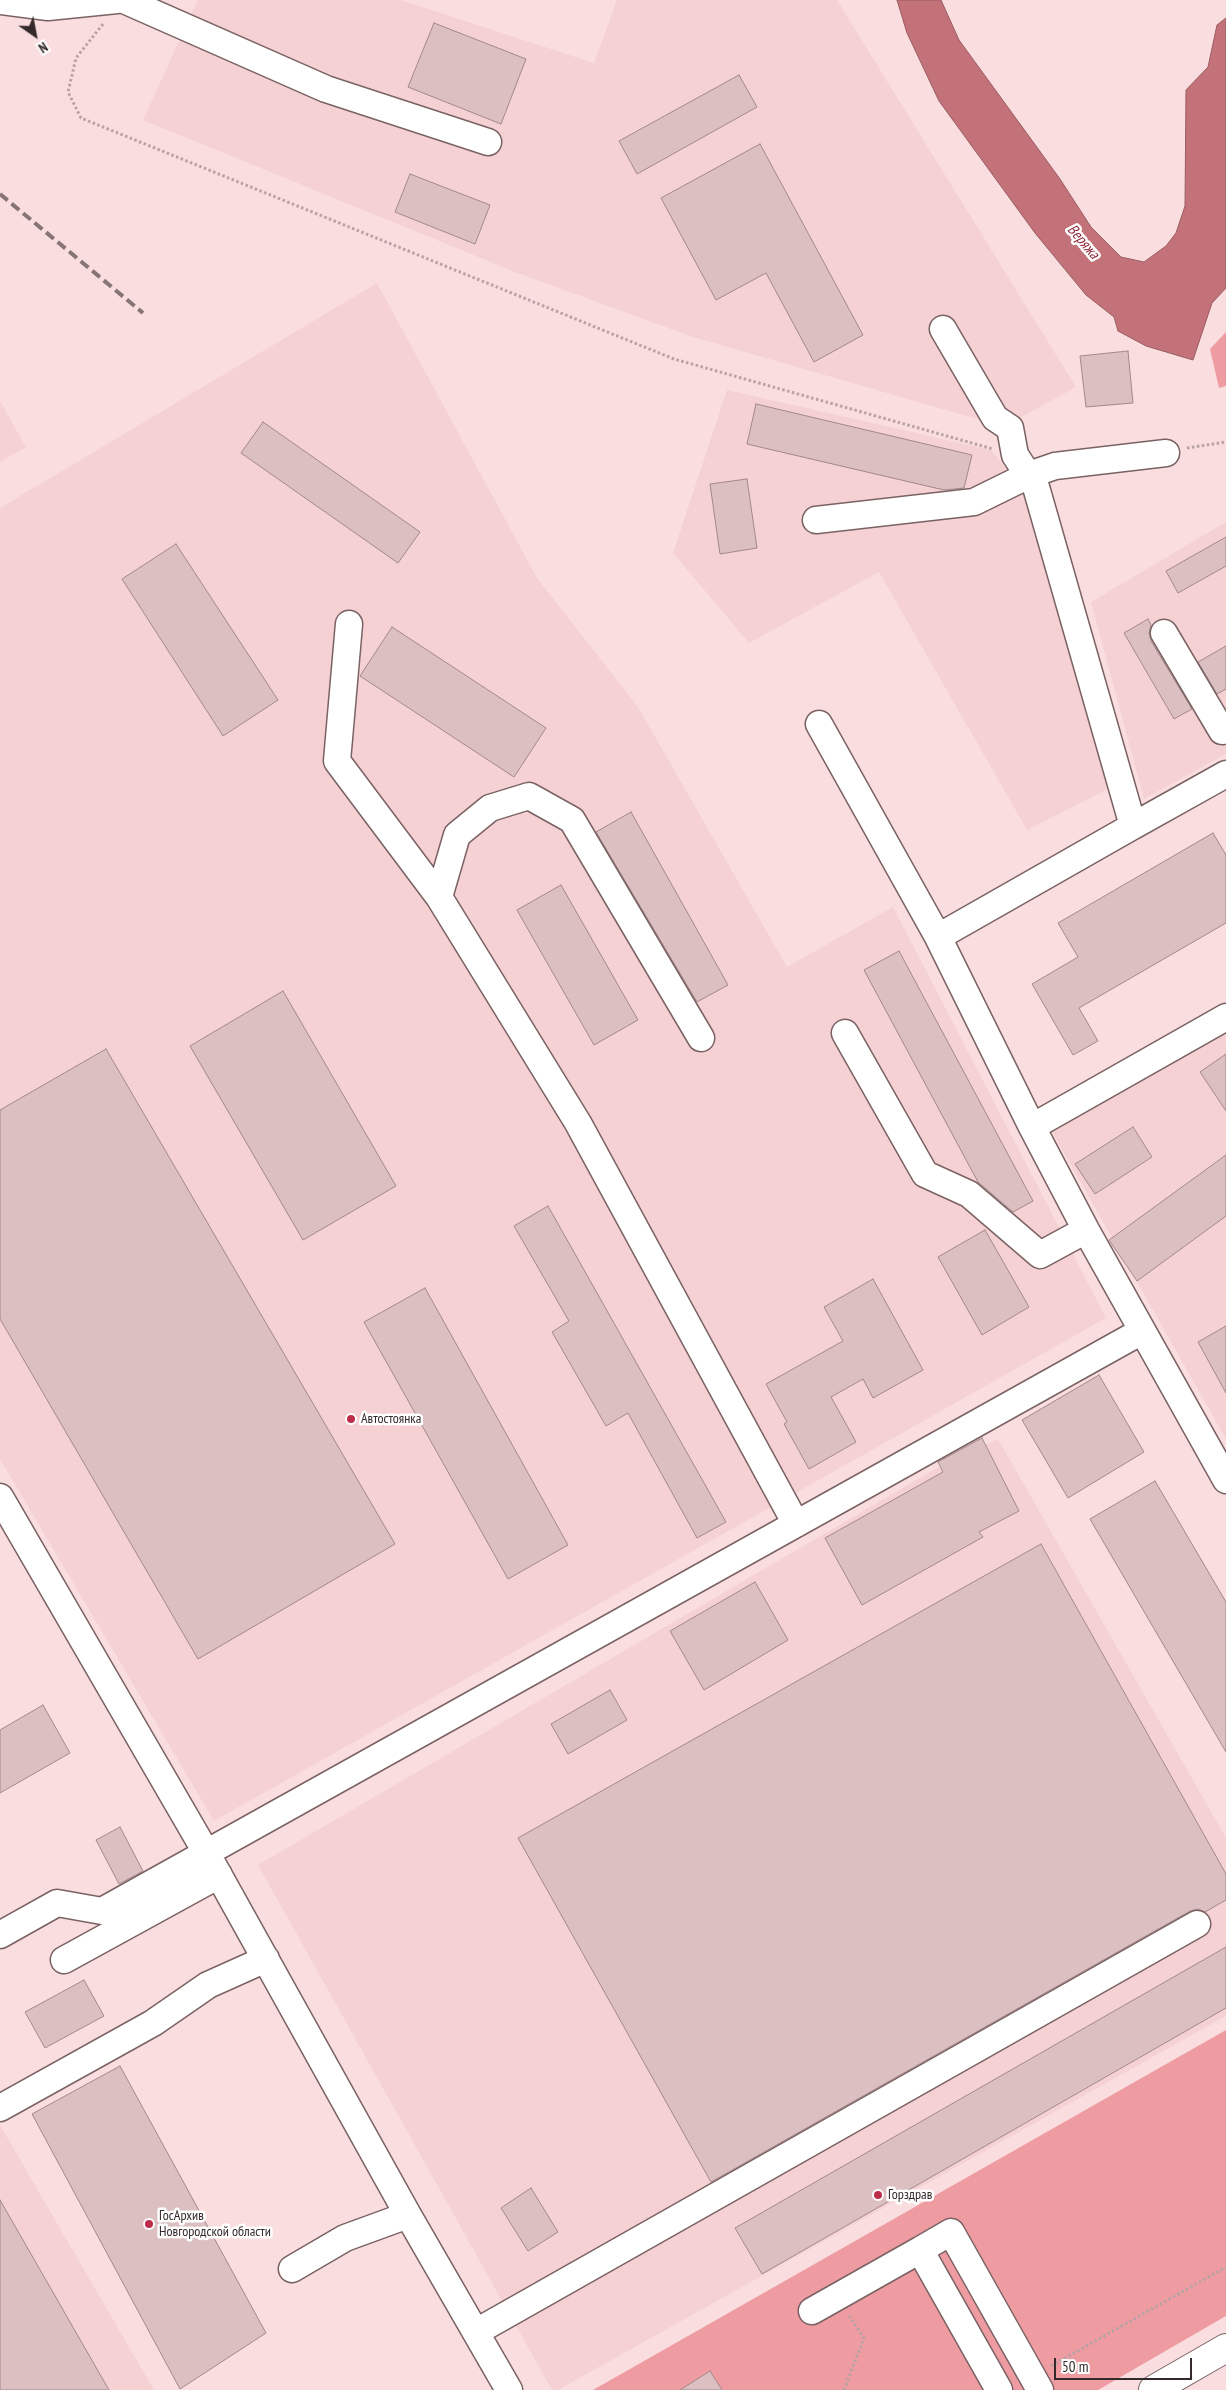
<!DOCTYPE html>
<meta charset="utf-8">
<style>
body{margin:0}
#map{position:relative;width:1226px;height:2390px;overflow:hidden;background:#fadedf;font-family:"PT Sans Narrow",sans-serif}
canvas{display:block}
.north{position:absolute;left:10px;top:10px;width:50px;height:50px;-webkit-text-stroke:4px #fff;paint-order:stroke;rotate:147deg;font-size:14px;font-weight:700;line-height:20px;text-align:center;color:#352a2b}
.north::after{content:'';display:block;margin:auto;width:18px;height:22px;background:#352a2b;clip-path:polygon(50% 0,100% 100%,50% 72%,0 100%)}
.scale{position:absolute;left:1054px;top:2358px;width:138px;height:22px;box-sizing:border-box;border:2px solid #352a2b;border-top:0;padding-left:6px;font-size:15px;line-height:18px;white-space:nowrap;color:#352a2b;-webkit-text-stroke:4px #fff;paint-order:stroke}
</style>
<div id="map">
<canvas width="1226" height="2390"></canvas>
<div class="north">N</div>
<div class="scale">50 m</div>
</div>
<script>
const context = document.querySelector('canvas').getContext('2d');
context.lineJoin = 'round';
function fill(path, color) {
  context.fillStyle = color;
  context.fill(path, 'evenodd');
}
function shape(rows) {
  const path = new Path2D();
  for (const r of rows) {
    path.moveTo(r[0], r[1]);
    for (let i = 2; i < r.length; i += 2) path.lineTo(r[i], r[i + 1]);
  }
  return path;
}
function strokePath(path, color, width, dash) {
  context.strokeStyle = color;
  context.lineWidth = width;
  context.lineCap = dash ? 'butt' : 'round';
  context.setLineDash(dash || []);
  context.stroke(path);
}
function drawText(font, color, halo, rows, align = 'center') {
  context.font = font + ' "PT Sans Narrow",sans-serif';
  context.lineWidth = 5;
  context.setLineDash([]);
  context.textBaseline = 'middle';
  context.strokeStyle = halo;
  context.fillStyle = color;
  for (const [text, x, y, turn = 0] of rows) {
    context.save();
    context.translate(x, y);
    context.rotate((+turn || 0) * Math.PI / 180);
    context.textAlign = isNaN(turn) ? turn : align;
    if (halo) context.strokeText(text, 0, 0);
    context.fillText(text, 0, 0);
    context.restore();
  }
}
const built = shape([
 [198,0,401,0,594,63,617,0,837,0,1076,387,1016,420,977,419,693,337,515,272,143,120],
 [377,283,537,578,638,707,787,967,893,907,1106,1318,214,1821,0,1459,0,508],
 [727,390,991,450,1026,492,1110,788,1027,830,879,572,749,643,673,553],
 [0,401,26,447,0,462],
 [1226,522,1226,754,1144,799,1091,602],
 [1226,1026,1226,1439,1051,1130],
 [998,1439,1226,1838,1226,2016,558,2390,552,2390,258,1865,947,1462],
 [0,2125,154,2390,0,2390]
]);
const green = shape([
 [1226,332,1226,386,1219,388,1210,349],
 [1226,2030,1226,2316,1098,2390,593,2390]
]);
const water = shape([
 [897,0,941,0,959,40,1060,179,1091,227,1121,257,1144,262,1166,246,1176,233,1185,206,1186,90,1208,67,1217,25,1226,18,1226,288,1212,303,1193,360,1146,346,1118,331,1114,317,1086,295,1035,233,939,101,907,33,897,0]
]);
const building = shape([
 [434,23,526,59,501,124,408,87,434,23],
 [739,75,757,107,637,174,619,141,739,75],
 [760,144,863,335,814,362,766,273,716,300,661,198,760,144],
 [410,174,490,205,475,244,395,212,410,174],
 [1128,351,1133,403,1086,407,1080,356,1128,351],
 [756,404,972,455,964,488,944,490,747,444,756,404],
 [263,422,420,532,398,563,241,453,263,422],
 [747,479,757,548,720,554,710,484,747,479],
 [1226,537,1226,566,1178,593,1166,571,1226,537],
 [176,544,278,700,223,736,122,579,176,544],
 [1148,619,1151,625,1149,633,1151,641,1192,709,1174,719,1124,633,1148,619],
 [392,627,546,728,514,777,360,676,392,627],
 [1226,646,1226,689,1217,694,1198,662,1226,646],
 [631,812,728,985,697,1002,596,832,631,812],
 [1213,833,1226,855,1226,923,1079,1008,1098,1041,1073,1055,1032,984,1078,957,1058,923,1213,833],
 [561,885,638,1020,594,1045,517,910,561,885],
 [899,951,1033,1201,1013,1212,978,1182,864,970,899,951],
 [283,991,396,1186,303,1240,190,1046,283,991],
 [106,1049,395,1544,198,1659,0,1319,0,1110,106,1049],
 [1226,1054,1226,1111,1200,1072,1226,1054],
 [1133,1127,1152,1157,1095,1194,1075,1164,1133,1127],
 [1226,1155,1226,1216,1137,1281,1109,1240,1226,1155],
 [548,1206,726,1522,697,1538,628,1413,606,1426,552,1332,569,1321,514,1226,548,1206],
 [985,1230,1029,1307,982,1335,938,1257,985,1230],
 [873,1279,923,1370,873,1398,863,1379,831,1397,856,1442,809,1469,784,1424,787,1422,766,1384,843,1341,824,1307,873,1279],
 [425,1288,568,1545,508,1579,364,1322,425,1288],
 [1226,1326,1226,1393,1198,1342,1226,1326],
 [1099,1375,1144,1452,1068,1498,1022,1420,1099,1375],
 [982,1438,1019,1511,979,1532,983,1537,862,1605,825,1538,943,1472,938,1462,982,1438],
 [1155,1481,1226,1602,1226,1752,1090,1519,1155,1481],
 [1041,1544,1226,1874,1226,1900,1205,1912,1198,1909,1190,1911,711,2182,518,1838,1041,1544],
 [755,1582,788,1640,704,1690,670,1631,755,1582],
 [610,1690,627,1720,568,1754,551,1724,610,1690],
 [43,1705,70,1753,0,1793,0,1730,43,1705],
 [120,1827,143,1871,119,1884,96,1840,120,1827],
 [1226,1947,1226,2008,762,2274,735,2228,1226,1947],
 [84,1980,104,2016,45,2048,25,2012,84,1980],
 [120,2066,266,2333,180,2389,32,2114,120,2066],
 [531,2188,558,2232,528,2251,501,2208,531,2188],
 [0,2200,109,2390,0,2390,0,2200],
 [710,2371,722,2390,680,2390,710,2371]
]);
const path = shape([
 [103,24,76,58,68,92,81,118,674,359,993,449],
 [1187,448,1226,442],
 [1051,2366,1226,2267],
 [844,2390,864,2338,848,2314]
]);
const minor = shape([
 [124,0,326,89,488,142],
 [0,1,48,7,117,0],
 [943,329,995,418,1010,428,1015,455,1036,487,1133,826,938,937,1032,1127,1086,1230,1226,1480],
 [816,520,974,502,1029,475,1055,466,1166,453],
 [349,624,337,761,439,897,578,1123,796,1524],
 [1164,633,1222,731,1226,728],
 [819,724,938,937],
 [1133,826,1226,774],
 [439,897,457,835,490,808,529,796,572,820,701,1038],
 [845,1033,925,1174,969,1194,1040,1255,1086,1230],
 [1032,1127,1226,1017],
 [0,1497,207,1854,408,2215,509,2390],
 [0,1935,57,1903,102,1911,1142,1331],
 [64,1960,219,1875],
 [0,2108,153,2023,208,1985,266,1959],
 [292,2269,345,2238,408,2215],
 [812,2311,920,2250],
 [476,2332,1197,1924],
 [999,2390,920,2250,951,2232,1040,2390]
]);
const major = shape([
 [1153,2390,1226,2348]
]);
const rail = shape([
 [0,194,143,313]
]);
const markers = [
 [351,1419,5,"#bd2c49"],
 [878,2195,5,"#bd2c49"],
 [149,2224,5,"#bd2c49"]
];
const poiNames = [
 ["Автостоянка",361,1419],
 ["Горздрав",888,2195],
 ["ГосАрхив",159,2216],
 ["Новгородской области",159,2232]
];
const waterNames = [
 ["Веряжа",1083,242,49]
];
fill(built, '#f5d1d3');
fill(green, '#ee9ca2');
fill(water, '#c37279');
strokePath(water, '#985c62', 1);
fill(building, '#dbbfc1');
strokePath(building, '#a3898b', 1);
strokePath(minor, '#7a6263', 29);
strokePath(major, '#7a6263', 30);
strokePath(path, '#b8a2a3', 3, [2.5, 2.5]);
strokePath(minor, '#fff', 26);
strokePath(major, '#fff', 28);
strokePath(rail, '#877576', 4, [10, 5]);
for (const [x, y, r, color] of markers) {
  const dot = new Path2D();
  dot.arc(x, y, r, 0, 2 * Math.PI);
  context.fillStyle = color;
  context.fill(dot);
  strokePath(dot, '#fff', 2);
}
drawText('14px', '#352a2b', '#fff', poiNames, 'left');
drawText('italic 15px', '#902e3e', '#fff', waterNames);
</script>
